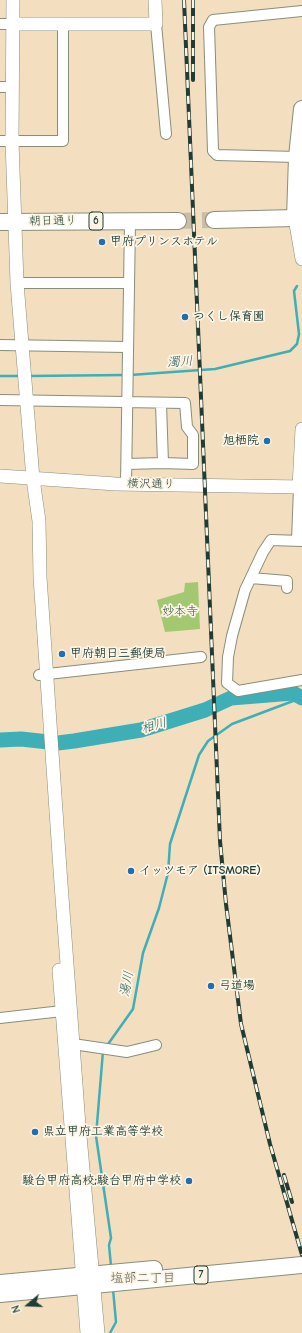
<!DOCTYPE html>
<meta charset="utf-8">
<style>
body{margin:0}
#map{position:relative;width:302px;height:1333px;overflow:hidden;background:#f3dec0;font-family:"Comic Neue",sans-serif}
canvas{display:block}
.north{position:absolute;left:8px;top:1285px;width:40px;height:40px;-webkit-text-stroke:3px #fcf5e5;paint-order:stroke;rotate:251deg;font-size:11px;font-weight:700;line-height:16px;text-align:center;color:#1f3d34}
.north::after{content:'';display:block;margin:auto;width:14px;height:18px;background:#1f3d34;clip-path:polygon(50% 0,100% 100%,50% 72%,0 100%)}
</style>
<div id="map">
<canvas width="302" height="1333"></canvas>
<div class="north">N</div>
</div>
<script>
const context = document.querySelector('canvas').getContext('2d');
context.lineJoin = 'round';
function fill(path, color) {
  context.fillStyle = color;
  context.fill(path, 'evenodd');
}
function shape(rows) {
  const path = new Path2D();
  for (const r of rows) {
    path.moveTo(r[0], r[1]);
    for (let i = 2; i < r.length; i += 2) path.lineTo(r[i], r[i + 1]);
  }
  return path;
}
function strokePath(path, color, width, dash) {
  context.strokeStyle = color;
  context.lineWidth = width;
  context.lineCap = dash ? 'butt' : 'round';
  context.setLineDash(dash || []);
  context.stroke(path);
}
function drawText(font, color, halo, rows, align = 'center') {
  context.font = font + ' "Comic Neue","Klee One",sans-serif';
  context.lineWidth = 3.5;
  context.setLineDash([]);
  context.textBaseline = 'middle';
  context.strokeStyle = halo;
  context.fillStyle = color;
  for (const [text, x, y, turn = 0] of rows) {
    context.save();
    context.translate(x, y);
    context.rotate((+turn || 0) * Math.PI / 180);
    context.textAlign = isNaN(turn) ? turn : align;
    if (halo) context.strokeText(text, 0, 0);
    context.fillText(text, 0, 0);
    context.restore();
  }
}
const green = shape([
 [198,582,200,629,165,632,157,600,184,592,185,583]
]);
const stream = shape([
 [130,375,215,369,290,351,297,344,299,334,294,291,297,286],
 [0,376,21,376],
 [28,376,125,375],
 [106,1047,133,1009,143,953,159,908,168,873,170,844,199,755,208,741,232,724,301,698],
 [103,1051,96,1136,111,1238,109,1245,111,1266],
 [110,1333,116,1322,113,1289]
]);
const river = shape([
 [0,740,21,739,58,743,74,741,141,730,205,710,231,698,293,693,302,698]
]);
const primaryTunnel = shape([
 [178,221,214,220]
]);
const minor = shape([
 [0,24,13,24],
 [156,24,166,134],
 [0,87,13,87],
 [0,141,63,141,63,24],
 [297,157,217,155,213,151,209,27,213,20,302,11],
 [17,283,129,283],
 [0,345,127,347],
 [0,400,185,403,187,427,193,435,193,464,163,463],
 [127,464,163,463,161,404],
 [126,484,130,221],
 [297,541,299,487],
 [302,541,271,540,263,552,245,590,232,636,228,657,227,683,238,691,302,680],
 [251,578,287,581,287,588],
 [39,675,201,657],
 [0,1018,62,1011],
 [73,1044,127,1052,156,1045]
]);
const tertiary = shape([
 [13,0,12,141,17,283,33,479,39,521,40,577,61,884,79,1125,98,1333],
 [13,24,156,24,155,0],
 [302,218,295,218,302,259],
 [0,476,116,484,302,487],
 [299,487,302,429],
 [59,970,87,1333]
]);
const primary = shape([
 [214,220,295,218,297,157,302,109],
 [0,222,178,221],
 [0,1283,154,1269],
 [0,1294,302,1265]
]);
const rail = shape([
 [184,0,220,841,226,904,241,1024,270,1144,302,1255],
 [193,0,193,80],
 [284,1175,292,1202]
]);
const markers = [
 [102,242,4,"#1f6fb2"],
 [185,317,4,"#1f6fb2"],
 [267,441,4,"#1f6fb2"],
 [62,654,4,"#1f6fb2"],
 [131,871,4,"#1f6fb2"],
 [211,986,4,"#1f6fb2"],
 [35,1132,4,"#1f6fb2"],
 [189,1181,4,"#1f6fb2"]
];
const shields = [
 [96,221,14],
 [201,1275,14]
];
const shieldNames = [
 ["6",96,221],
 ["7",201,1275]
];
const streetNames = [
 ["朝日通り",53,221,-1],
 ["横沢通り",151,484,1]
];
const poiNames = [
 ["甲府プリンスホテル",110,242],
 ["つくし保育園",193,317],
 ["旭栖院",259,441,"right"],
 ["甲府朝日三郵便局",70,654],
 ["イッツモア (ITSMORE)",139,871],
 ["弓道場",219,986],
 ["県立甲府工業高等学校",43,1132],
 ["駿台甲府高校;駿台甲府中学校",181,1181,"right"]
];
const parkNames = [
 ["妙本寺",180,612]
];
const waterNames = [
 ["濁川",180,362,-4],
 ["相川",154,726,-16],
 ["湯川",127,984,-79]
];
const neighbourhoodNames = [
 ["塩部二丁目",143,1278]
];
fill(green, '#a4c872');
strokePath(stream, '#3eafb7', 2.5);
strokePath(river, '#3eafb7', 15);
strokePath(primaryTunnel, '#c9bea4', 16, [16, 8]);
strokePath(minor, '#898e7a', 12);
strokePath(tertiary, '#898e7a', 14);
strokePath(primary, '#898e7a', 18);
strokePath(minor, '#fff', 10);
strokePath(tertiary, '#fff', 13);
strokePath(primary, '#fff', 16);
strokePath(rail, '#1f3d34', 4);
strokePath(rail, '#fcf5e5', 2.5, [8]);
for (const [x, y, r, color] of markers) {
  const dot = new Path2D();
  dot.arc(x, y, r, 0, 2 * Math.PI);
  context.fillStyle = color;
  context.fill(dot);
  strokePath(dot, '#fcf5e5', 1.5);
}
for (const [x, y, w] of shields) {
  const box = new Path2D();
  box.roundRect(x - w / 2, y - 9, w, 18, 3);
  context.fillStyle = '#fcf5e5';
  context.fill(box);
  strokePath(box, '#1f3d34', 1);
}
drawText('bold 11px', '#1f3d34', null, shieldNames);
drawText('12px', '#1f3d34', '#fcf5e5', streetNames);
drawText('bold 12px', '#1f3d34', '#fcf5e5', poiNames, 'left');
drawText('12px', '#3a5940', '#fcf5e5', parkNames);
drawText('italic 13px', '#285f5b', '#fcf5e5', waterNames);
drawText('13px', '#5d6054', '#fcf5e5', neighbourhoodNames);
</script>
